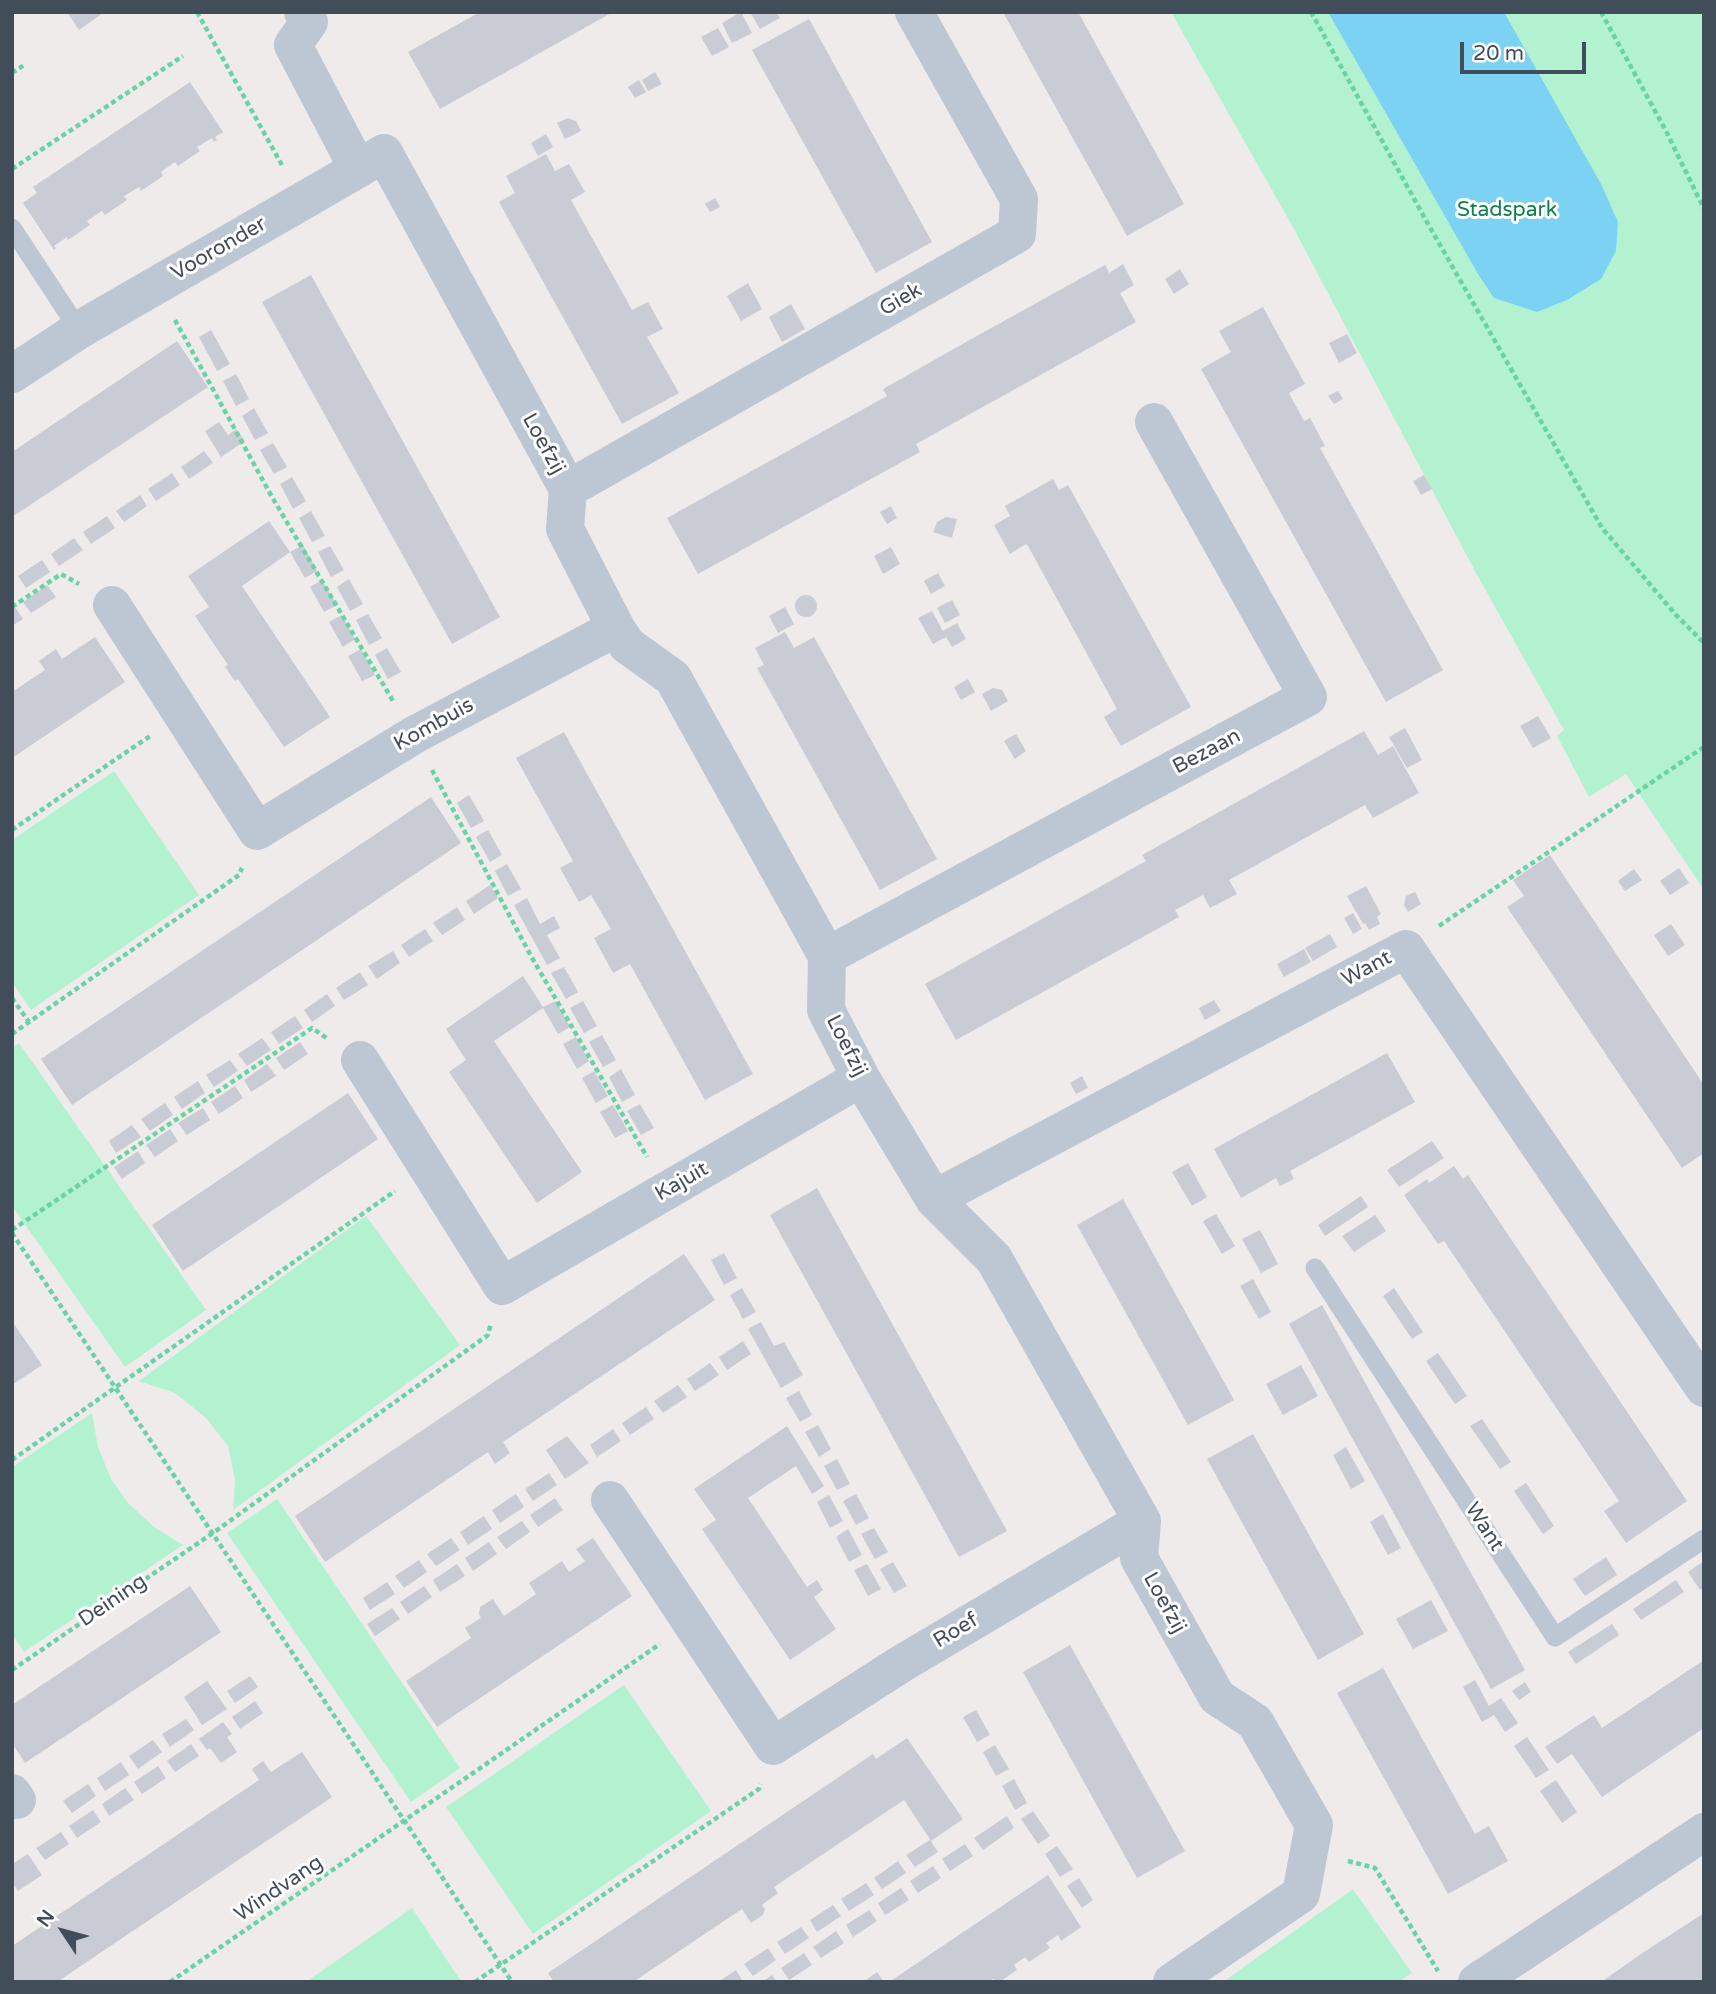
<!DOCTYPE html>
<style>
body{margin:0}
#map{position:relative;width:1716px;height:1994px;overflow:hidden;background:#efebeb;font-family:"Varela Round",sans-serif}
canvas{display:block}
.frame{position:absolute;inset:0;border:14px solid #424d5a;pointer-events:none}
.north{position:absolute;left:28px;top:1896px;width:70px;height:70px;-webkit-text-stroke:5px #fff;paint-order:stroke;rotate:306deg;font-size:19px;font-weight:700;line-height:28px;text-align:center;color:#424d5a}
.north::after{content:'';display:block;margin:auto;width:24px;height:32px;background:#424d5a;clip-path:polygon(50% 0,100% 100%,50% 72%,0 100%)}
.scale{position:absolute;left:1460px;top:42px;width:126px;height:32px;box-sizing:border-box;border:4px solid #424d5a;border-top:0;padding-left:9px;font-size:21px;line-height:24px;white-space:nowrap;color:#424d5a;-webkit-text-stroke:5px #fff;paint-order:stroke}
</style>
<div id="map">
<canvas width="1716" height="1994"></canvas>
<div class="frame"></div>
<div class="north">N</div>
<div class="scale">20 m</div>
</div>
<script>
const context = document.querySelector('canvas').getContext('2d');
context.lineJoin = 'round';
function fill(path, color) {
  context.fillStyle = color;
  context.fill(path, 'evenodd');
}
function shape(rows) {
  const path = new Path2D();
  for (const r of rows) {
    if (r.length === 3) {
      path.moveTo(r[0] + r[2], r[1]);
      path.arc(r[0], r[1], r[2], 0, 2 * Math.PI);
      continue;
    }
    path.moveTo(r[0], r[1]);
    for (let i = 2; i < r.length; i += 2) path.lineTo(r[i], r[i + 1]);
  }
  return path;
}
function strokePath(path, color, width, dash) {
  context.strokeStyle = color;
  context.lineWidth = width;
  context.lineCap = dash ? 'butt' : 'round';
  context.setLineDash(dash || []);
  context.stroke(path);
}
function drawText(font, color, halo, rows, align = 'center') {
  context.font = font + ' "Varela Round",sans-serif';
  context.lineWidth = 6;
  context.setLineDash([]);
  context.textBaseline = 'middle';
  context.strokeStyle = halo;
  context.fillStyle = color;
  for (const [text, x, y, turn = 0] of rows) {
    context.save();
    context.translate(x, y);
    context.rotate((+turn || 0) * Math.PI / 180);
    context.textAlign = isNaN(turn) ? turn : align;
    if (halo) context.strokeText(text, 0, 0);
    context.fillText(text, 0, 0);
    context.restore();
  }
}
const green = shape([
 [1171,12,1704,12,1704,890,1626,774,1589,797,1557,736,1564,730,1476,573,1294,229],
 [114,771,199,895,31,1010,12,982,12,840],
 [19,1043,206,1310,125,1367,12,1206,12,1048],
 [366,1216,460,1345,233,1510,235,1479,228,1446,206,1418,175,1393,139,1381],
 [92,1413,98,1447,111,1479,128,1503,154,1527,183,1545,24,1652,12,1634,12,1467],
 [277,1499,460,1768,411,1802,227,1533],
 [624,1685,711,1811,533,1934,446,1807],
 [1353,1889,1412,1973,1398,1982,1223,1982],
 [412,1908,461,1981,460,1982,306,1982]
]);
const water = shape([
 [1328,12,1504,12,1601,184,1618,222,1616,251,1601,279,1567,300,1537,312,1494,298,1478,274]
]);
const building = shape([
 [67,12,104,12,79,30],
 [480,12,613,12,440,109,408,52],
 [741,12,752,33,732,43,722,23],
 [750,12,776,12,780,18,760,29],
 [1003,12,1078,12,1184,204,1127,236],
 [809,19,932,242,876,273,752,50],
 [718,28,729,47,712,56,701,37],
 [655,72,662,84,648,91,642,80],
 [639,80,646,92,635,98,628,87],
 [190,82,223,132,215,137,217,140,214,142,212,138,197,147,200,151,178,166,175,162,161,172,163,176,141,191,139,187,124,196,127,200,105,215,102,211,87,221,90,225,68,240,67,237,54,246,56,248,54,250,23,203,37,193,33,187],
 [568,118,576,121,581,131,565,139,557,123],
 [546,134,553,147,538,156,531,143],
 [546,154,555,171,569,164,585,192,571,200,632,310,648,302,663,329,647,337,679,393,622,424,499,202,515,193,506,176],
 [715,198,720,207,710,212,705,204],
 [1123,264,1134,285,1120,293,1136,322,916,444,920,452,698,574,667,518,887,396,883,389,966,342,1105,265,1109,273],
 [1180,269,1189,284,1174,294,1165,279],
 [311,275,500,617,452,644,262,302],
 [748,283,762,309,741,321,727,296],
 [791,304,805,329,782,342,769,317],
 [1263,307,1305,384,1289,393,1304,421,1310,418,1325,446,1320,448,1443,670,1386,702,1201,369,1231,352,1219,331],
 [211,330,230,364,217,371,199,337],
 [1347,334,1357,353,1339,363,1329,343],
 [177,341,208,387,12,517,12,452],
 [236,374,249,399,236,406,223,381],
 [1338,391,1343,399,1334,404,1328,396],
 [254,408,268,433,255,440,242,416],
 [219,422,228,435,236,429,245,441,221,457,205,431],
 [273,443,287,467,274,474,260,450],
 [204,451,213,463,189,479,181,467],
 [172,473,180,485,156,501,148,489],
 [1424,475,1432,489,1421,495,1413,481],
 [292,477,306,501,293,509,280,484],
 [1053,479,1059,490,1068,485,1191,707,1121,746,1104,717,1117,709,1028,546,1026,544,1010,554,994,525,1010,516,1005,506],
 [140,495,147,506,124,522,116,511],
 [891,506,897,518,887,524,880,512],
 [311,511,325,536,312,542,299,518],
 [107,516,115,528,91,544,83,532],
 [946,517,957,519,952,538,933,532,937,522],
 [269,521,290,552,242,586,330,717,284,747,238,679,235,681,225,667,228,665,195,616,209,607,188,576],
 [74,538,83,550,59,566,51,554],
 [303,545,317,571,305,578,290,552],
 [330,546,344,570,331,577,318,552],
 [891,547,900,564,883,574,874,556],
 [42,560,50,572,26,588,18,576],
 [938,573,945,586,931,594,924,581],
 [349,579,363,604,350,611,337,587],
 [322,580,337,605,324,612,310,587],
 [47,585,56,597,31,613,23,602],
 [806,606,11],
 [952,600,960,615,945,623,937,608],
 [15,607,23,619,12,626,12,609],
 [785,607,794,624,778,633,769,616],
 [932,611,943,631,957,623,966,639,952,647,946,637,933,644,918,618],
 [368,614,382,638,369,645,356,620],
 [342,615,355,639,343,647,329,622],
 [785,632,794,648,814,637,937,859,880,890,757,668,764,665,755,648],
 [95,637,125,682,12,758,12,692,45,670,39,661,56,649,62,659],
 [387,648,401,672,388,679,375,655],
 [361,649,375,675,362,681,348,656],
 [968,679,975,692,961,700,954,687],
 [993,688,1002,690,1008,701,991,711,982,694],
 [1538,716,1551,738,1533,748,1520,726],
 [1405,728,1422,760,1407,768,1389,737],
 [1364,731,1378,755,1393,746,1419,793,1373,818,1365,805,1229,880,1237,894,1210,908,1203,895,1175,910,1179,917,956,1040,925,984,1146,861,1142,855],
 [564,732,753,1074,705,1100,630,964,613,973,594,938,611,929,591,895,579,902,560,868,573,861,516,758],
 [1016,734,1026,751,1015,759,1004,741],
 [469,795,484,821,471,828,457,803],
 [431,797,461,843,72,1105,41,1059],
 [488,830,502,855,490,862,476,837],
 [1550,855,1704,1085,1704,1153,1682,1168,1507,907,1524,896,1513,880],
 [507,864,521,889,508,896,495,871],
 [1679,868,1689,883,1670,895,1660,881],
 [1634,869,1642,880,1625,891,1618,881],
 [490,885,498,898,474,914,466,901],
 [1366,886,1381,914,1377,917,1380,924,1369,930,1365,923,1363,924,1347,896],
 [1415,892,1421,904,1408,912,1404,905,1406,896],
 [527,898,540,924,554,916,560,928,547,935,560,958,547,965,514,905],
 [457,907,465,920,442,935,433,923],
 [1353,913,1362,929,1353,934,1344,918],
 [1671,924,1685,945,1668,956,1654,935],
 [425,929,433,941,409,957,401,945],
 [1330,934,1337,947,1313,961,1305,948],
 [1304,949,1311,962,1284,977,1277,964],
 [393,951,400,963,377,979,368,966],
 [564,967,578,992,566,999,551,973],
 [360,972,368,985,344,1000,336,988],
 [523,976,543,1007,556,1001,570,1027,558,1034,543,1008,494,1041,582,1172,537,1203,449,1072,466,1060,446,1029],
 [327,994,335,1006,312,1022,304,1010],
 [1214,1000,1221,1011,1205,1020,1199,1008],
 [583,1001,597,1026,584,1033,570,1008],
 [295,1016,303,1028,279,1044,271,1032],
 [602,1035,616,1060,603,1067,589,1042],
 [576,1037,589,1061,577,1069,563,1044],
 [262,1038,271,1050,247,1066,238,1054],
 [300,1042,308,1054,284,1070,276,1058],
 [1387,1053,1415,1102,1290,1171,1294,1179,1280,1186,1276,1178,1241,1198,1214,1149],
 [230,1060,238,1071,214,1087,206,1075],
 [267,1064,276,1076,251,1092,244,1080],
 [621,1069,635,1095,622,1102,609,1077],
 [594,1071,608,1096,596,1103,582,1078],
 [1082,1076,1088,1088,1076,1094,1070,1083],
 [198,1081,205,1093,182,1109,174,1097],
 [235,1086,243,1098,219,1114,211,1102],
 [348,1093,378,1139,183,1271,152,1225],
 [165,1103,173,1115,150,1131,141,1119],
 [640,1104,654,1128,641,1135,627,1111],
 [613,1105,628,1131,615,1138,600,1112],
 [203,1108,210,1120,187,1135,178,1123],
 [132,1125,141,1137,116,1153,109,1141],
 [170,1129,178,1141,155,1157,146,1145],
 [1432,1141,1444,1158,1399,1187,1387,1170],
 [138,1151,145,1163,122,1179,114,1167],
 [1188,1163,1207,1197,1192,1206,1172,1172],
 [1454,1166,1463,1179,1468,1175,1687,1501,1626,1543,1604,1511,1619,1501,1444,1241,1438,1244,1404,1195,1427,1179,1429,1183],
 [817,1188,1007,1531,959,1557,770,1215],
 [1361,1196,1368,1207,1325,1236,1318,1225],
 [1123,1199,1234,1400,1188,1425,1077,1225],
 [1216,1214,1235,1246,1222,1254,1203,1221],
 [1375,1215,1386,1231,1354,1252,1342,1236],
 [1260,1230,1278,1264,1261,1273,1242,1239],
 [724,1253,737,1278,724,1285,711,1260],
 [684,1254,715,1300,503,1442,510,1453,495,1464,488,1452,325,1562,295,1516],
 [1253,1279,1271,1312,1259,1319,1240,1286],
 [742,1288,756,1312,743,1319,730,1295],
 [1394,1288,1423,1332,1412,1339,1383,1296],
 [1322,1305,1525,1670,1491,1689,1289,1324],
 [12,1321,42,1365,12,1385],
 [761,1322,774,1346,784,1342,803,1375,781,1388,748,1329],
 [743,1341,751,1354,727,1370,719,1357],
 [1438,1353,1467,1396,1455,1404,1426,1361],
 [710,1363,719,1375,695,1391,687,1379],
 [1301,1365,1318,1396,1283,1415,1266,1384],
 [678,1385,687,1397,663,1413,654,1401],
 [799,1391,812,1415,800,1422,786,1398],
 [646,1407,654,1419,630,1435,622,1423],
 [1482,1419,1511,1462,1500,1469,1470,1426],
 [818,1425,831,1449,819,1457,805,1432],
 [787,1426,824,1486,812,1494,796,1466,748,1498,807,1587,817,1580,823,1590,814,1597,836,1629,790,1660,702,1529,716,1520,694,1489],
 [613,1429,621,1441,597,1457,590,1445],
 [1253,1434,1364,1634,1318,1660,1207,1459],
 [567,1436,589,1463,565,1479,546,1450],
 [1346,1447,1365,1481,1351,1489,1333,1455],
 [837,1459,850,1484,837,1490,824,1466],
 [549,1473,557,1485,533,1501,525,1489],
 [1526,1483,1554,1526,1543,1534,1514,1491],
 [516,1494,524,1507,500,1523,492,1510],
 [856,1494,869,1518,856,1525,843,1501],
 [829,1495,843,1521,830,1528,817,1502],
 [555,1498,563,1510,538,1527,530,1515],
 [1383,1514,1401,1548,1388,1555,1370,1522],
 [484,1516,492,1529,468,1545,460,1532],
 [522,1521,530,1532,506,1549,497,1537],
 [874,1528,888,1552,875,1559,861,1534],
 [848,1529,862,1555,849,1562,836,1537],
 [451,1538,460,1550,436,1566,427,1554],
 [593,1538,632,1596,437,1727,406,1681,471,1638,465,1628,481,1618,479,1614,480,1607,493,1599,504,1616,536,1594,529,1583,562,1561,569,1572,585,1561,576,1549],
 [489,1542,497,1554,473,1571,465,1558],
 [1606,1557,1617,1575,1585,1596,1573,1579],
 [419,1560,427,1572,404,1588,395,1576],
 [1704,1561,1704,1587,1700,1590,1688,1572],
 [893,1562,907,1586,894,1593,880,1569],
 [457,1564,465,1576,440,1592,433,1580],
 [867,1564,881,1589,868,1596,854,1570],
 [1676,1580,1684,1592,1641,1620,1633,1609],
 [387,1582,395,1594,370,1610,363,1598],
 [190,1586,221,1632,25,1763,12,1743,12,1705],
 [424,1586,432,1597,408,1614,400,1602],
 [1431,1600,1448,1631,1413,1649,1396,1619],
 [392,1608,400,1619,375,1636,367,1624],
 [1612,1624,1619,1635,1576,1664,1568,1652],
 [1070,1645,1185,1851,1137,1878,1023,1672],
 [1704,1660,1704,1728,1602,1797,1572,1754,1557,1764,1545,1747,1594,1715,1602,1728],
 [1383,1668,1475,1834,1489,1826,1508,1861,1448,1894,1337,1693],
 [250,1676,258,1687,235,1703,227,1691],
 [1475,1680,1489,1706,1501,1698,1518,1723,1505,1732,1494,1715,1482,1722,1463,1687],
 [207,1681,227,1709,202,1725,184,1697],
 [1525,1682,1531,1692,1519,1700,1512,1691],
 [255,1701,263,1713,240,1729,232,1717],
 [976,1710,990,1735,977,1742,963,1717],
 [186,1719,194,1730,170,1747,162,1734],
 [223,1722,232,1734,227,1737,237,1752,221,1763,210,1748,207,1750,199,1739],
 [1527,1737,1549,1770,1536,1778,1514,1746],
 [907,1738,963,1819,931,1841,904,1800,774,1887,778,1893,762,1905,765,1909,763,1915,751,1923,742,1909,633,1982,554,1982,548,1973,873,1754,876,1759],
 [153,1740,162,1752,138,1769,129,1756],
 [191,1744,199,1756,175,1772,167,1761],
 [995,1745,1009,1769,996,1776,983,1752],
 [302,1752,332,1797,57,1982,12,1982,12,1946,259,1780,252,1769,263,1761,271,1772],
 [121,1762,129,1775,105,1791,97,1778],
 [158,1766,166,1778,142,1794,134,1782],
 [1014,1779,1027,1803,1015,1810,1002,1786],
 [1556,1780,1577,1812,1562,1823,1540,1791],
 [88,1784,96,1796,72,1813,63,1801],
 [125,1788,134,1800,109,1816,102,1804],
 [93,1810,101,1822,77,1838,69,1826],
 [1033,1811,1050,1836,1038,1844,1021,1819],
 [1007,1816,1014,1828,983,1850,974,1838],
 [61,1832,69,1844,45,1860,36,1848],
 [930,1840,938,1852,915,1867,906,1855],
 [965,1844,973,1856,950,1871,942,1859],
 [1057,1846,1073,1869,1060,1877,1045,1854],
 [28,1854,42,1875,18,1891,12,1882,12,1864],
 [898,1861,906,1873,882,1889,874,1878],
 [933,1866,941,1878,918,1893,910,1881],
 [1048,1875,1081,1927,1061,1941,1058,1935,1046,1943,1050,1948,1029,1962,1025,1957,1014,1965,1017,1970,999,1982,993,1979,989,1982,889,1982],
 [1079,1878,1093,1900,1082,1908,1067,1886],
 [866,1883,874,1895,849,1911,841,1899],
 [901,1888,909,1900,885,1915,878,1903],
 [833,1905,841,1916,817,1932,810,1920],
 [869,1910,877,1921,853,1937,846,1925],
 [1704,1913,1704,1982,1601,1982,1644,1952],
 [801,1927,809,1938,785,1954,777,1942],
 [836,1931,844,1943,821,1958,813,1947],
 [768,1948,776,1960,753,1976,744,1964],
 [804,1953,812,1965,789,1980,781,1968],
 [736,1970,743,1982,718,1982],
 [877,1972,884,1982,863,1982],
 [772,1975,777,1982,762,1982]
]);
const path = shape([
 [197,12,283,167],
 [1311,12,1428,224,1602,528,1676,615,1704,643],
 [1601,12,1666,131,1704,209],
 [12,73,24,65],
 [12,169,183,56],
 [175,320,272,497,393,701],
 [12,607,61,574,79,584],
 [432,770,531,956,647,1157],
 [12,830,150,736],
 [1439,926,1704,747],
 [12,998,29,1022],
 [12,1034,239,875,242,868],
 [12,1230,312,1028,328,1039],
 [12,1233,512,1982],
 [12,1460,395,1191],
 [12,1670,213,1533,488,1335,491,1323],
 [1348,1861,1375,1868,1438,1971],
 [170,1982,660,1644],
 [475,1982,759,1789,761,1784]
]);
const service = shape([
 [12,228,79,330],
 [1315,1268,1555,1637,1704,1539]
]);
const minor = shape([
 [303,12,309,22,293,45,358,169,384,153,568,489,565,529,616,628,627,645,673,678,827,956,826,1010,861,1078,934,1199,994,1259,1142,1521,1139,1558,1217,1697,1255,1722,1314,1825,1301,1894,1172,1982],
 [12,374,79,330,358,169],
 [568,489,1017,234,1019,199,914,12],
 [112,605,257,831,414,735,616,628],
 [827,956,1308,697,1154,422],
 [360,1060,502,1286,861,1078],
 [934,1199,1406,949,1704,1388],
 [610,1500,773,1746,901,1664,1142,1521],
 [12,1793,17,1800],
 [1477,1982,1704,1832]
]);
const parkNames = [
 ["Stadspark",1507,210]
];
const streetNames = [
 ["Vooronder",219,249,-30],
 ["Giek",901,300,-30],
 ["Loefzij",543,444,61],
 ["Kombuis",434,725,-29],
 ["Bezaan",1207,752,-28],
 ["Want",1367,969,-28],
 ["Loefzij",846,1046,63],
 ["Kajuit",682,1182,-30],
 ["Want",1484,1527,57],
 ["Deining",113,1601,-34],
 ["Loefzij",1164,1603,61],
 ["Roef",956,1631,-31],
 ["Windvang",279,1889,-34]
];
fill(green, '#b3f2d0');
fill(water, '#7cd2f3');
fill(building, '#c9ccd4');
strokePath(path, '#69d3a6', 4.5, [5, 3.5]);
strokePath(service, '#bdc7d3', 19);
strokePath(minor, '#bdc7d3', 38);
drawText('21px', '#0e814f', '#fff', parkNames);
drawText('21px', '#424d5a', '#fff', streetNames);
</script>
